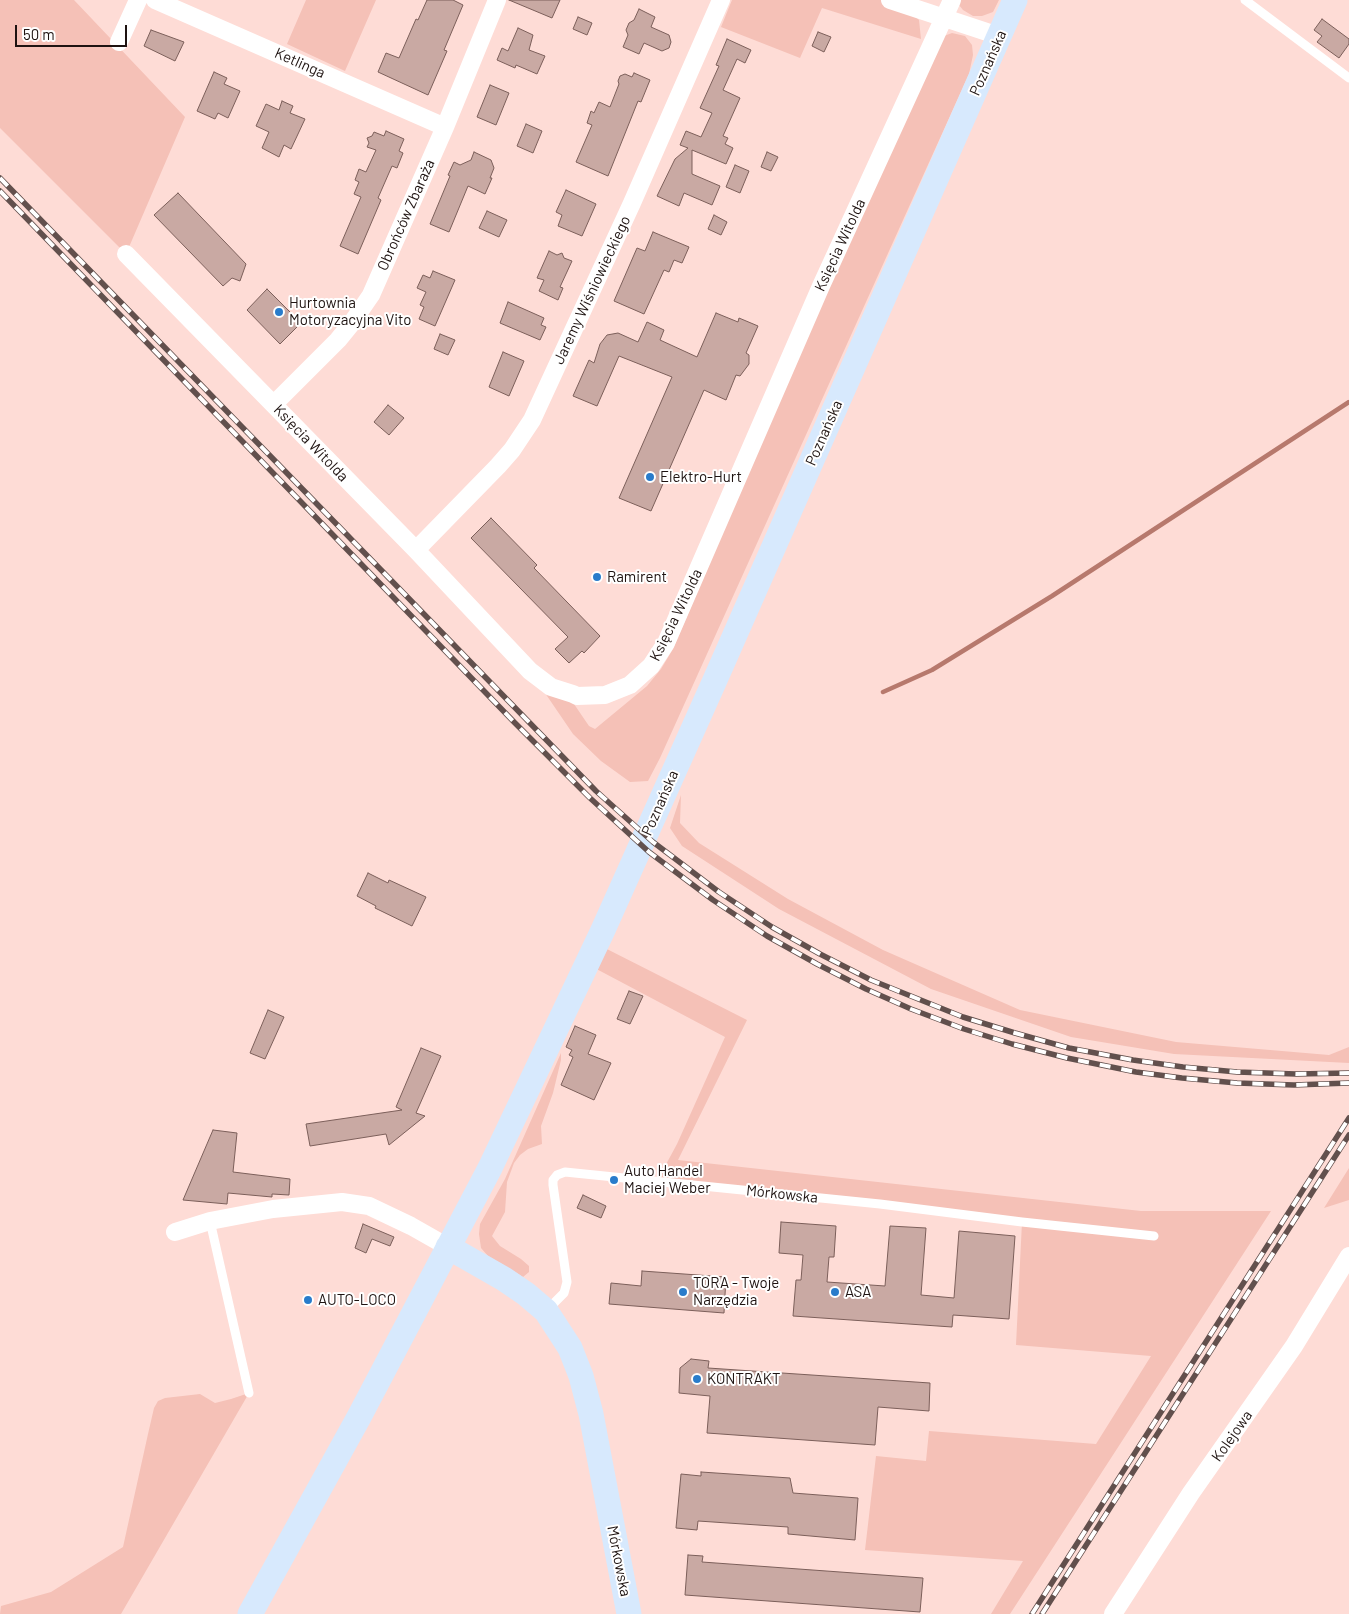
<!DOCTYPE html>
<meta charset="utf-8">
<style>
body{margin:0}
#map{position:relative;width:1349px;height:1614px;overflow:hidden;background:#fedcd6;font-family:Barlow,sans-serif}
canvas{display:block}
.scale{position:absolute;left:15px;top:25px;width:112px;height:22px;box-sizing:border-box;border:2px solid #1e1311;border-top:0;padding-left:6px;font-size:15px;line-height:18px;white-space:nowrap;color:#1e1311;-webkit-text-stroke:4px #fff;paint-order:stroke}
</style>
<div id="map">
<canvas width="1349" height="1614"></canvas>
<div class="scale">50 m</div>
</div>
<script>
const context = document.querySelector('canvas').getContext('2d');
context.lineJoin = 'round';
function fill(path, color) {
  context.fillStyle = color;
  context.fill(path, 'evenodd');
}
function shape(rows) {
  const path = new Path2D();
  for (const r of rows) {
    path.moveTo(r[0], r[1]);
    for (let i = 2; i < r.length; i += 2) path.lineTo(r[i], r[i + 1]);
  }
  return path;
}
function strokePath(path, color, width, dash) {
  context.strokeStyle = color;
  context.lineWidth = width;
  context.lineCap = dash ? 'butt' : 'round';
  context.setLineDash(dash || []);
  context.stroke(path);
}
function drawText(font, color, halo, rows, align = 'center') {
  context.font = font + ' Barlow,sans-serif';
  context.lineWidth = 4;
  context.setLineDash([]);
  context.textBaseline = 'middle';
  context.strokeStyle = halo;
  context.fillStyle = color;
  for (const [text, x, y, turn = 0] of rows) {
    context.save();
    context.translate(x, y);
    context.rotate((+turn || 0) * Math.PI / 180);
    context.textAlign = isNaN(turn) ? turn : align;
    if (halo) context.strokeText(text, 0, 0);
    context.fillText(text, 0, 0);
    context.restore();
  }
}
const green = shape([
 [0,0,74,0,185,117,126,254,0,128],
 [306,0,376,0,345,71,287,44],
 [732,0,890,0,903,4,919,20,921,39,822,8,800,58,721,27],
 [959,0,999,0,993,12,982,16,973,16,963,10,959,5],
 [952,33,965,36,972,45,973,55,969,74,660,758,648,781,630,782,601,761,573,734,530,671,574,704,589,726,595,729,647,686,661,669,673,649,825,294,944,36],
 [681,795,680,823,699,843,788,899,883,950,1020,1010,1176,1042,1329,1055,1349,1047,1349,1063,1174,1054,1071,1037,931,989,779,909,682,846,670,828],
 [597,944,747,1020,678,1160,1141,1211,1271,1211,1010,1614,991,1614,1023,1561,865,1550,876,1456,926,1461,929,1431,1096,1444,1151,1356,1016,1345,1022,1222,657,1181,677,1144,725,1037,587,964],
 [561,1053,561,1060,553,1093,541,1126,542,1144,528,1149,520,1155,514,1163,507,1182,505,1212,492,1236,500,1246,521,1259,529,1266,529,1272,523,1277,488,1256,481,1248,479,1234,480,1224,505,1179],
 [1349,1168,1349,1200,1324,1208],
 [249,1393,121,1614,0,1614,1,1606,51,1592,123,1547,148,1434,154,1408,158,1401,165,1398,200,1394,215,1403,231,1399]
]);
const stream = shape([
 [883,692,932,670,1052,596,1349,402]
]);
const building = shape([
 [427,0,453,0,463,5,444,50,447,51,428,95,378,72,386,53,399,58,416,19,418,20,427,0],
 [509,0,560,0,552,18,509,0],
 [639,9,655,17,651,27,669,35,671,42,669,48,662,51,644,43,639,54,623,47,628,35,626,30,629,23,634,20,639,9],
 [578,17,592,23,587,35,573,29,578,17],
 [1322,19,1349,39,1349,44,1339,58,1317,42,1322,36,1314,30,1322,19],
 [518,28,533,35,529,50,545,56,537,74,516,65,515,68,497,60,502,48,508,51,518,28],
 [151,30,184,42,175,61,144,46,151,30],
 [818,32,831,37,824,52,812,46,818,32],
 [727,39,751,50,745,63,737,59,723,90,740,98,723,136,728,138,725,144,733,148,726,164,692,150,692,174,720,186,712,205,684,193,679,206,657,196,675,159,688,148,680,145,686,131,701,137,712,113,700,108,719,66,716,65,727,39],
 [214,72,227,78,224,84,240,91,228,118,218,113,215,119,197,111,214,72],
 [634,73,650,80,641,102,638,101,608,176,576,162,592,125,587,123,591,111,594,113,599,102,610,107,619,84,618,81,620,76,625,74,632,77,634,73],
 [490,85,509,93,496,125,477,117,490,85],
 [282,101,293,106,290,113,305,119,291,149,284,145,279,157,262,148,269,132,256,126,266,104,279,110,282,101],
 [526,124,542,131,533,153,517,146,526,124],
 [386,131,404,139,399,151,403,153,397,168,392,166,378,198,381,200,358,254,340,246,361,197,354,194,359,182,355,180,359,169,366,172,376,150,367,147,369,143,367,138,372,136,374,132,384,136,386,131],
 [474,152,491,160,494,168,490,178,492,178,485,194,468,186,449,232,430,224,450,176,448,175,454,162,460,165,471,160,474,152],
 [767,152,778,157,771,171,761,167,767,152],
 [735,165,749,171,740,193,726,187,735,165],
 [566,190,596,204,582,236,558,226,562,215,556,212,566,190],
 [178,193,246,264,240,281,232,278,223,286,154,215,178,193],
 [487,211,507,220,499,237,479,228,487,211],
 [714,215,727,222,721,235,708,229,714,215],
 [653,232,689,247,682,263,674,260,669,272,664,270,644,314,614,301,637,248,645,251,653,232],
 [549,251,557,255,562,253,564,258,572,261,560,287,563,288,558,300,539,291,544,280,537,278,549,251],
 [433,271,455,280,435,326,419,319,424,307,420,305,426,292,417,288,423,275,430,278,433,271],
 [267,289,301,323,280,344,247,310,267,289],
 [508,302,544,318,541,325,546,327,540,340,500,323,508,302],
 [716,313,738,322,739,318,758,326,746,353,749,355,749,364,740,376,736,375,726,400,704,390,651,511,619,498,672,377,619,356,597,406,573,396,589,360,594,363,600,344,607,335,618,333,638,342,647,322,664,330,660,340,697,357,716,313],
 [440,334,455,340,448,355,434,349,440,334],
 [503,352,524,361,509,396,489,387,503,352],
 [388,405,404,418,389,435,374,422,388,405],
 [491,518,537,565,534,568,600,636,584,653,582,651,569,663,555,649,568,637,471,538,491,518],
 [368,873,388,883,389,880,426,897,412,926,375,908,376,906,357,896,368,873],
 [629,991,643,996,630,1024,617,1019,629,991],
 [268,1010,284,1017,265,1059,250,1053,268,1010],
 [575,1026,596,1035,588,1054,611,1063,594,1100,561,1085,573,1057,569,1055,572,1050,566,1047,575,1026],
 [421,1048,441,1056,416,1113,425,1116,389,1145,386,1134,310,1146,306,1124,402,1110,396,1107,421,1048],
 [213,1130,237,1133,233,1172,290,1179,289,1195,272,1194,272,1197,228,1193,227,1204,183,1200,213,1130],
 [583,1195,606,1206,601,1218,577,1208,583,1195],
 [781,1222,836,1226,834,1257,829,1257,827,1282,885,1286,890,1226,926,1228,921,1295,954,1298,959,1231,1015,1236,1009,1319,953,1315,952,1327,793,1316,796,1280,801,1280,803,1255,779,1253,781,1222],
 [363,1224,394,1237,390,1246,372,1239,366,1253,355,1248,363,1224],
 [642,1271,726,1277,724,1313,609,1304,611,1283,641,1286,642,1271],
 [691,1359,709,1361,708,1368,930,1383,929,1411,878,1407,875,1445,707,1433,710,1396,679,1393,680,1368,691,1359],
 [701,1472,790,1478,793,1493,858,1498,855,1540,788,1534,788,1527,698,1521,697,1530,676,1528,681,1474,701,1476,701,1472],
 [688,1555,703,1556,702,1562,923,1578,920,1612,685,1595,688,1555]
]);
const lane = shape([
 [1245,0,1349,78],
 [210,1221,249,1393],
 [548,1309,564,1293,567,1282,553,1185,553,1180,557,1175,565,1172,880,1204,1022,1222,1154,1236]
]);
const street = shape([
 [155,0,445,127],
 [890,0,999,36],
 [119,42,138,0],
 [126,254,416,550,530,671,551,687,573,694,577,696,605,695,630,685,651,666,666,643,821,286,952,0],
 [274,404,338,340,351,324,371,295,445,127,497,0],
 [416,550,498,466,512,450,532,420,632,203,721,0],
 [175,1232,210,1221,273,1209,342,1202,369,1206,411,1226,448,1247],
 [1113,1614,1191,1493,1294,1346,1349,1256]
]);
const secondary = shape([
 [448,1247,504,1279,526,1294,546,1311,570,1348,581,1376,591,1414,629,1614],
 [250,1614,359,1417,490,1168,529,1086,603,930,715,680,1015,0]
]);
const rail = shape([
 [0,178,596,791,653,842,719,892,772,927,820,954,871,980,963,1017,1015,1033,1069,1048,1133,1060,1183,1067,1237,1072,1296,1074,1349,1073],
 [0,191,515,723,590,798,649,852,713,900,767,936,817,964,866,989,911,1009,964,1029,1012,1044,1067,1058,1136,1072,1182,1078,1237,1083,1294,1085,1349,1083],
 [1032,1614,1349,1118],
 [1042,1614,1349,1135]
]);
const markers = [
 [279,312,5,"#297ccb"],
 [650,477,5,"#297ccb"],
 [597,577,5,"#297ccb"],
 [614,1180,5,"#297ccb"],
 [683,1292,5,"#297ccb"],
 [835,1292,5,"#297ccb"],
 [308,1300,5,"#297ccb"],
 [697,1379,5,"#297ccb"]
];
const streetNames = [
 ["Ketlinga",300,63,24],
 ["Poznańska",988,63,-66],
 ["Obrońców Zbaraża",406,215,-66],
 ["Księcia Witolda",840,245,-65],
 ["Jaremy Wiśniowieckiego",592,290,-65],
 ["Poznańska",824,433,-66],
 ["Księcia Witolda",311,443,46],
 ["Księcia Witolda",676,615,-64],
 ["Poznańska",660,803,-66],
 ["Mórkowska",782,1194,6],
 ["Kolejowa",1232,1436,-55],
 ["Mórkowska",619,1561,79]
];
const poiNames = [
 ["Hurtownia",289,303],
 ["Motoryzacyjna Vito",289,320],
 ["Elektro-Hurt",660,477],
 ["Ramirent",607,577],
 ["Auto Handel",624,1171],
 ["Maciej Weber",624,1188],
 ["TORA - Twoje",693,1283],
 ["Narzędzia",693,1300],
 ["ASA",845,1292],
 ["AUTO-LOCO",318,1300],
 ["KONTRAKT",707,1379]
];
fill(green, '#f5c1b7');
strokePath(stream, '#b7796d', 4.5);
fill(building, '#c9a9a3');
strokePath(building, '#7c5f5a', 1);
strokePath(lane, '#fff', 9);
strokePath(street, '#fff', 18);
strokePath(secondary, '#d7e9fd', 25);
strokePath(rail, '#62504d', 5.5);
strokePath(rail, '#fff', 4, [11]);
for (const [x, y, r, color] of markers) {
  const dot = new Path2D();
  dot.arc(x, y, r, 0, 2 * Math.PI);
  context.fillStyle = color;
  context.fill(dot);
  strokePath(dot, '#fff', 2);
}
drawText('15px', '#1e1311', '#fff', streetNames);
drawText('15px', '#1e1311', '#fff', poiNames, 'left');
</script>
